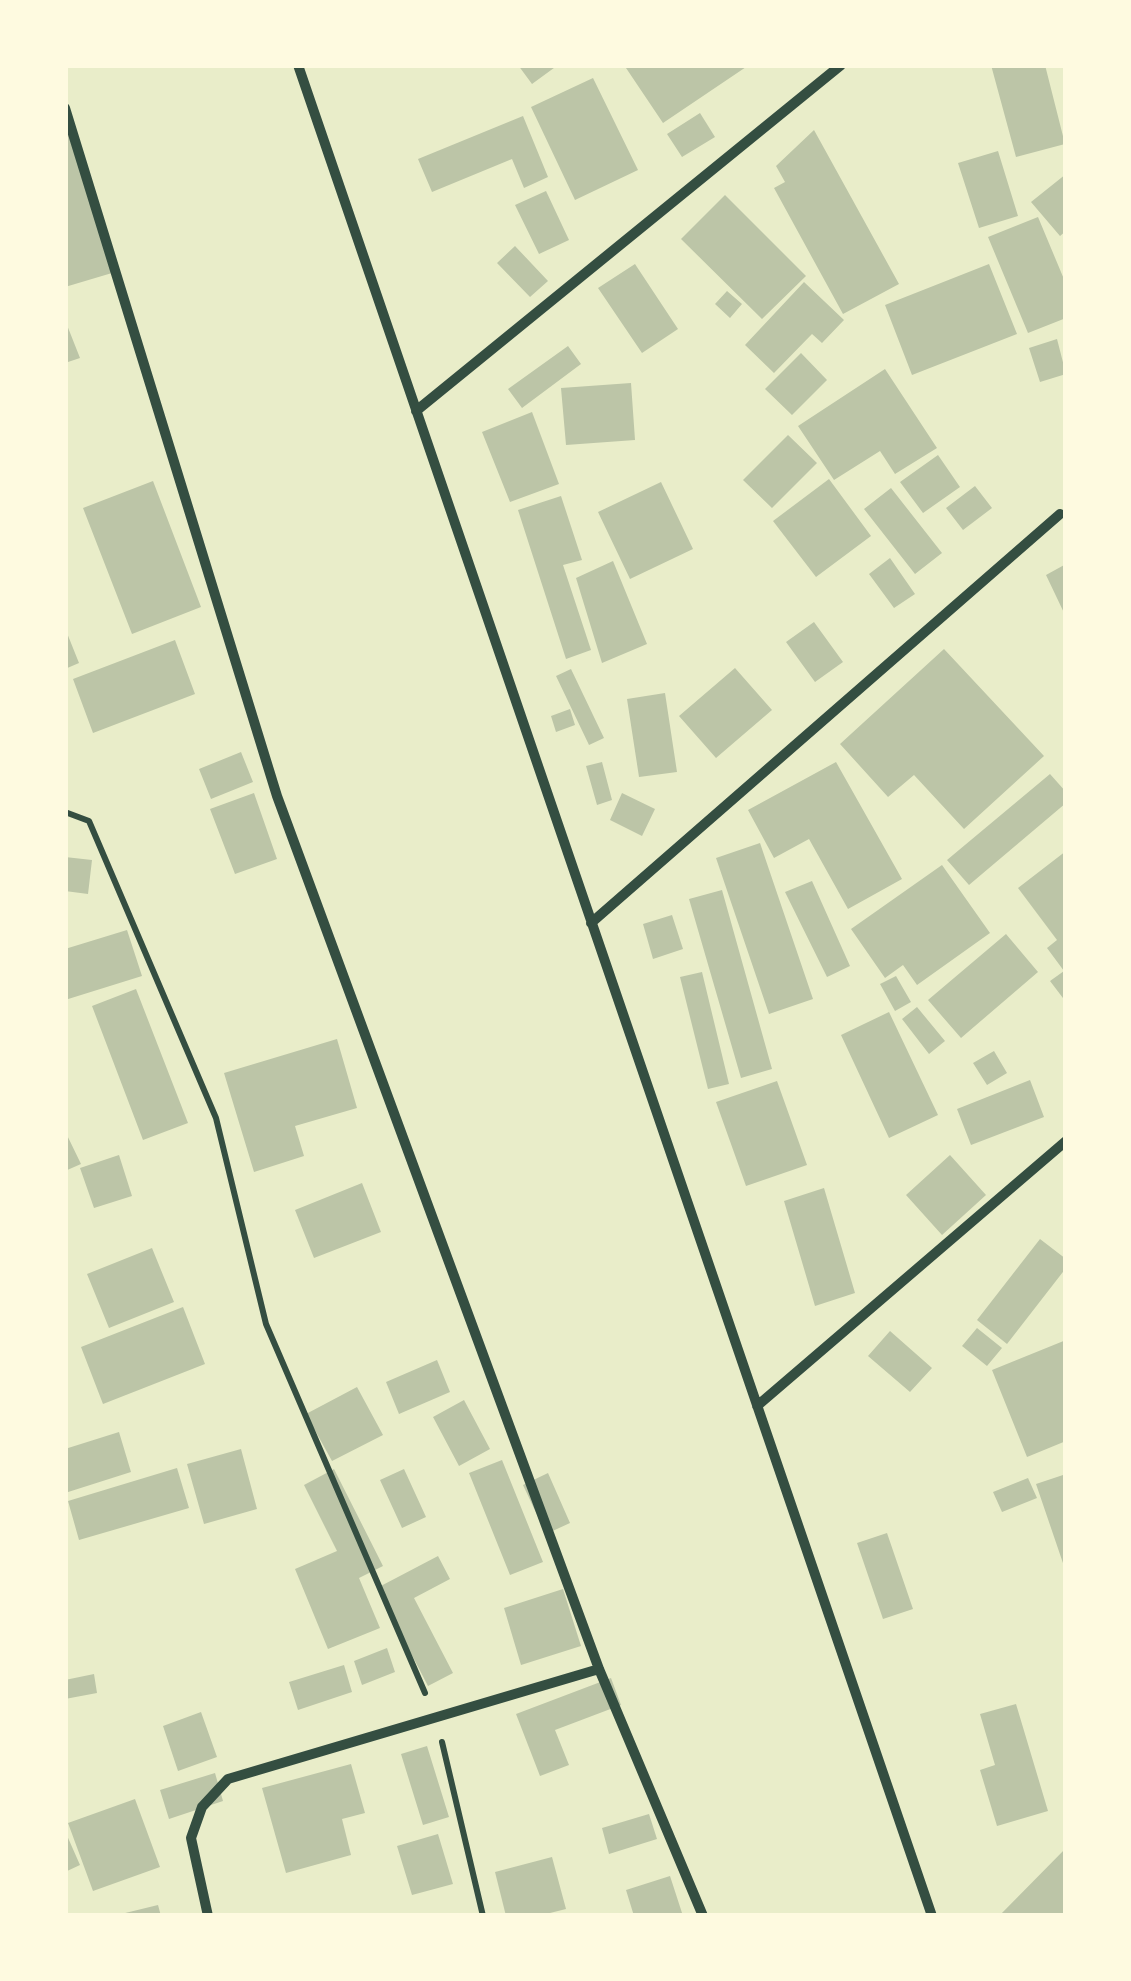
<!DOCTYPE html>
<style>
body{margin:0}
#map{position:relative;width:1131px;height:1981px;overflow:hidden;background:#e9edc9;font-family:Commissioner,sans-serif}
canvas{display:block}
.frame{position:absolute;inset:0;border:68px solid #fefae0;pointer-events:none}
</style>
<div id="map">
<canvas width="1131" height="1981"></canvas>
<div class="frame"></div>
</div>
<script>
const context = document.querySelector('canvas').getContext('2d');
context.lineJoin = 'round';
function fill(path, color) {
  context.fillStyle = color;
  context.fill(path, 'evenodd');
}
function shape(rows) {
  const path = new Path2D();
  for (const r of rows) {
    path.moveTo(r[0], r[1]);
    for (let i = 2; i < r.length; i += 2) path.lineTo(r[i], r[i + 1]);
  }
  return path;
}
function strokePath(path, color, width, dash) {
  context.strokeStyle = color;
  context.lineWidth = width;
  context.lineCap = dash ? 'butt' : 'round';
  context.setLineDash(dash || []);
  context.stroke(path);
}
const building = shape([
 [518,65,558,65,532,84],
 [624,65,749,65,663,123],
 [991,65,1045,65,1065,144,1016,157],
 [593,78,638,170,575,200,531,107],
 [700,113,715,137,682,157,667,134],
 [523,116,548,177,524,188,512,159,432,192,418,159],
 [814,130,899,284,843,314,774,188,785,182,776,166],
 [69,135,112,273,65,287,65,137],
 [998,151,1018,216,979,228,958,163],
 [1066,174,1066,231,1060,236,1031,202],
 [546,191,569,240,539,254,515,205],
 [725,195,806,276,762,319,681,239],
 [1038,217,1066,284,1066,318,1028,333,988,237],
 [515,246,548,281,530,297,497,263],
 [635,264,678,329,642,353,598,288],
 [989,264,1017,334,912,375,885,305],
 [804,282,844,320,822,343,812,334,774,373,745,345],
 [727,291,742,304,730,318,715,304],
 [65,320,80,358,65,363],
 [1057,339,1066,374,1040,382,1029,348],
 [568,346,581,364,522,408,508,389],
 [801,353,827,380,792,415,765,389],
 [885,369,937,448,895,474,880,451,834,480,798,426],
 [631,383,635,440,566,445,561,388],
 [532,412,559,484,510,502,482,432],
 [788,435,817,463,772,508,743,480],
 [938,455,960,487,923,513,900,482],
 [829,479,871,536,816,577,773,521],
 [153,481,201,607,132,634,83,508],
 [661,482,693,549,630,579,598,512],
 [975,486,992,508,963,530,946,508],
 [891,488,942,553,915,574,864,509],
 [561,496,582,560,563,565,591,650,566,659,518,510],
 [890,558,915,594,894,608,869,574],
 [613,561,647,644,602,663,576,578],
 [1066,564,1066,617,1046,575],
 [814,622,843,662,815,682,786,642],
 [65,628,79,663,65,669],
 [175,640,195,694,93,733,73,679],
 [944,649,1044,756,964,829,914,775,888,797,840,744],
 [735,668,772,710,716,758,679,716],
 [571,669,604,738,589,745,556,676],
 [665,693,677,772,639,777,627,699],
 [570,709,575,725,556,732,551,716],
 [241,752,253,782,211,799,199,769],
 [602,762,612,800,597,805,586,766],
 [836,762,902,879,848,909,809,839,774,858,748,810],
 [1050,774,1066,792,1066,803,969,885,947,860],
 [254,793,277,859,235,874,210,809],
 [622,793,655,809,642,836,610,820],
 [760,843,813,999,769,1014,716,858],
 [1066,851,1066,1002,1050,981,1064,971,1047,948,1057,940,1018,888],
 [65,857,92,860,88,894,65,891],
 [942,865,990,933,917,985,903,965,885,978,851,929],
 [812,881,850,966,827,977,785,892],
 [722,890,772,1069,741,1078,689,899],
 [672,915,683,949,653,959,643,924],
 [127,930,142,976,65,1000,65,949],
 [1006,934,1038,972,961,1038,928,1000],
 [702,972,729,1084,708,1089,680,977],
 [896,976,911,1002,895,1011,880,984],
 [136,989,188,1123,143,1140,92,1006],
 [917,1007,945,1041,929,1054,902,1019],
 [889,1012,938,1115,889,1138,841,1035],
 [337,1039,357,1108,295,1126,304,1156,254,1172,224,1073],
 [994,1051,1007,1073,987,1085,973,1063],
 [1030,1080,1044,1117,971,1145,957,1109],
 [777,1081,807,1165,746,1186,716,1102],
 [65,1131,81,1164,65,1171],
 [119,1155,132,1196,94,1208,80,1168],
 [950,1155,986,1195,942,1235,906,1195],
 [362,1183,381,1232,314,1258,295,1210],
 [824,1188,855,1293,815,1306,784,1201],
 [1040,1239,1066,1259,1066,1268,1007,1344,977,1320],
 [152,1248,174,1302,109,1328,87,1274],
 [183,1307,205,1364,103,1404,81,1347],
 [977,1328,1002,1348,987,1366,962,1346],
 [890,1331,932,1368,910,1392,868,1356],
 [1066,1340,1066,1441,1027,1457,992,1370],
 [437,1360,450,1392,399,1414,386,1382],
 [357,1387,383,1435,332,1461,306,1414],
 [464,1400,490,1449,459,1466,433,1417],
 [119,1432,131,1472,65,1493,65,1449],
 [241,1449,257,1509,204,1524,187,1464],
 [502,1460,543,1562,510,1575,469,1473],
 [177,1468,189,1508,79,1540,68,1501],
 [334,1469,383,1566,359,1578,380,1628,328,1649,295,1569,337,1551,304,1485],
 [404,1469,426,1517,402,1528,380,1480],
 [548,1473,570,1523,546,1534,523,1485],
 [1066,1474,1066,1569,1065,1569,1036,1484],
 [1028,1478,1037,1498,1002,1512,993,1492],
 [887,1533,913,1609,883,1619,857,1543],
 [438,1556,450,1579,414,1598,453,1673,428,1686,377,1588],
 [563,1589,581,1646,521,1665,504,1608],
 [387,1648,395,1672,362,1685,354,1661],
 [344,1665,352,1692,298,1710,289,1682],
 [94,1674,97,1693,65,1699,65,1680],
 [611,1678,621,1705,555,1730,569,1765,540,1776,516,1714],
 [1016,1704,1048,1811,997,1826,980,1770,995,1765,980,1714],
 [201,1712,217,1757,178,1771,163,1726],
 [427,1746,449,1817,423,1825,401,1754],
 [351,1764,365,1813,342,1819,351,1855,286,1873,262,1788],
 [215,1773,223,1801,169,1819,160,1790],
 [135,1799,160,1867,93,1891,68,1823],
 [649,1814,657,1839,609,1854,602,1828],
 [65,1831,80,1865,65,1872],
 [438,1834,453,1884,412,1895,397,1846],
 [1066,1848,1066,1916,999,1916],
 [552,1857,566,1909,538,1916,506,1916,495,1872],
 [670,1876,683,1916,634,1916,626,1890],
 [158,1905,161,1916,117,1916,117,1915]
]);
const path = shape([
 [65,812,89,821,216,1118,266,1324,425,1693],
 [442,1742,483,1916]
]);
const minor = shape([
 [298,65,932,1916],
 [65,108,277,796,599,1669,703,1916],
 [416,411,841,65],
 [591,923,1060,514],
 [757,1406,1066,1141],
 [208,1916,191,1838,202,1807,228,1779,599,1669]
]);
fill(building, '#bcc5a7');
strokePath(path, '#344e41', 6);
strokePath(minor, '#344e41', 10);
</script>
